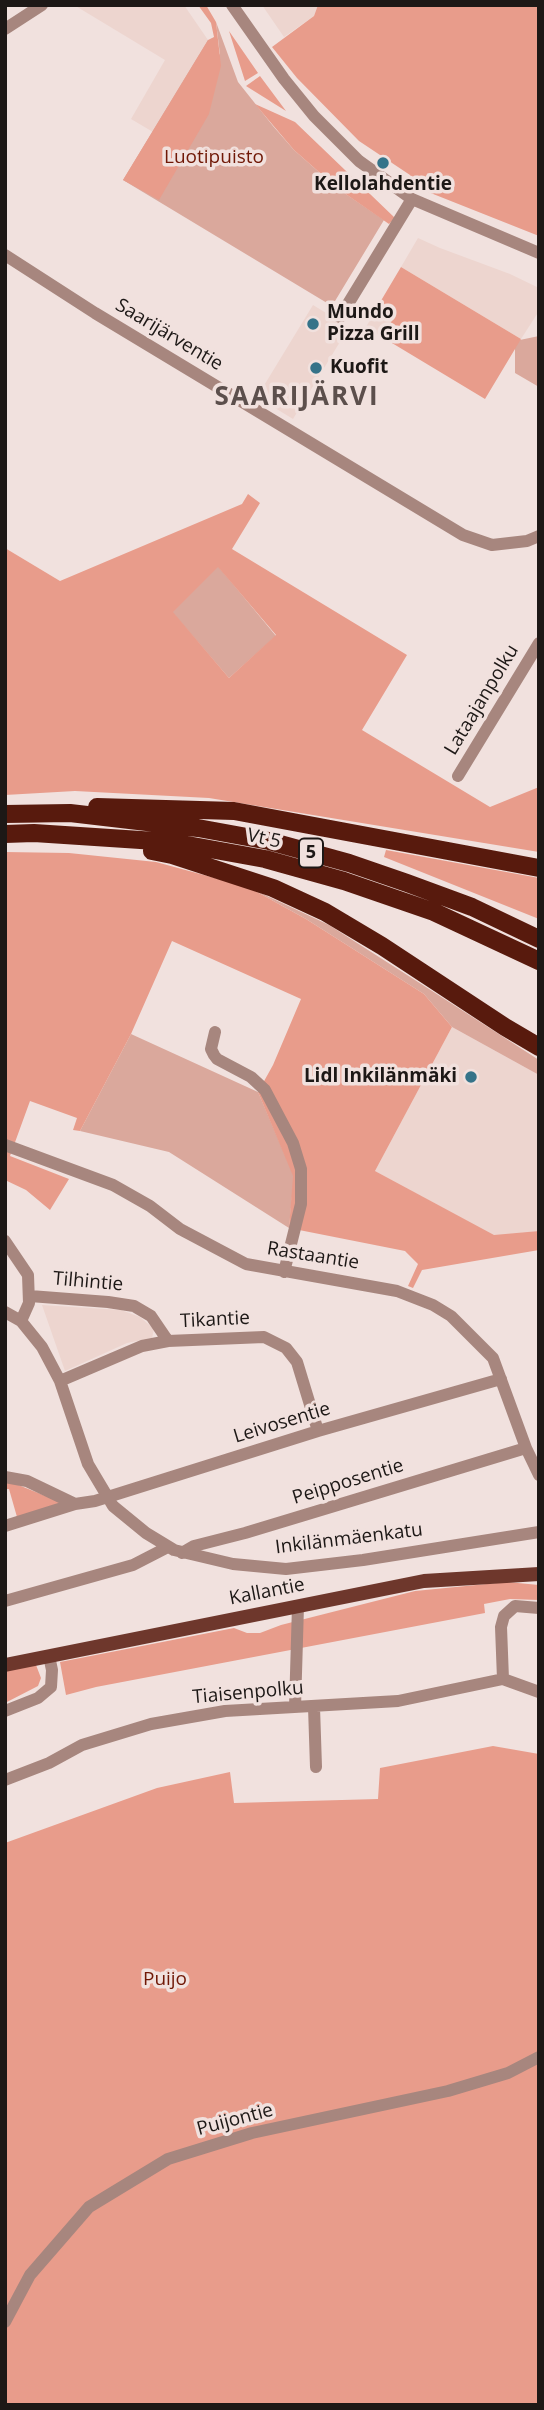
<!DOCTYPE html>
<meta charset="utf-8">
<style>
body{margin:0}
#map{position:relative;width:544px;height:2410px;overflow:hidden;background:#f1e1de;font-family:"Open Sans",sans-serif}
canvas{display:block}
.frame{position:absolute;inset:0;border:7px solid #1d1816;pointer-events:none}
</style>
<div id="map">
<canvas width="544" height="2410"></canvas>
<div class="frame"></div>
</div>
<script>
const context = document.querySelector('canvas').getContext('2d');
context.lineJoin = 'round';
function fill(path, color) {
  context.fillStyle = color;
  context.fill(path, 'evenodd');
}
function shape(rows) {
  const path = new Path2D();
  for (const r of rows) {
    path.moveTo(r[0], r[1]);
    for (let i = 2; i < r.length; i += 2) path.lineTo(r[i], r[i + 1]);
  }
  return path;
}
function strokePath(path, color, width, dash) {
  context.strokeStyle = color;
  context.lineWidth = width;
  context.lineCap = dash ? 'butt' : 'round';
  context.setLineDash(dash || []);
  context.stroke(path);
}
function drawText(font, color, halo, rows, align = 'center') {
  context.font = font + ' "Open Sans",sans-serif';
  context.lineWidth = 7;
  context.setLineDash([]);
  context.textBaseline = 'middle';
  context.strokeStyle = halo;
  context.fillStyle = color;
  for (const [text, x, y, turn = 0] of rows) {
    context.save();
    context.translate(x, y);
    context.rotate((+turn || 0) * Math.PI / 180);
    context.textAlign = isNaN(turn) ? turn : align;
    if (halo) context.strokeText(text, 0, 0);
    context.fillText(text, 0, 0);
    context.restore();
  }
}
const built = shape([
 [74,5,184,5,208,40,153,132,131,119,165,60],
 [262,5,318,5,314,16,284,37],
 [418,238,440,248,510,274,539,288,539,311,521,339,401,267],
 [379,304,396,314,382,337,366,327],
 [313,305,349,327,293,419,257,397],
 [452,1027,539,1075,539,1231,494,1236,375,1171],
 [42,1305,121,1310,140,1317,154,1329,152,1338,127,1343,65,1371]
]);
const green = shape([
 [216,22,238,82,273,126,294,150,337,188,384,220,332,306,123,180,208,40,220,55],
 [539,336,539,387,515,373,515,341],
 [218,566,276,636,229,678,172,612],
 [248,887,329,925,429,989,539,1060,539,1075,452,1027,424,994,306,919],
 [131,1034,258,1092,294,1176,289,1228,169,1152,80,1131]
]);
const forest = shape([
 [198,5,206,5,216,22,221,66,209,114,159,200,123,180,208,40,214,37,211,23],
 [318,5,539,5,539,236,413,186,410,175,359,141,297,78,272,47,314,16],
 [229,31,258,73,245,81],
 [260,76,286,111,246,86],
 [255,104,295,122,395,218,389,224,337,188,294,150],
 [401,267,521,339,485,399,382,337,396,314,379,304],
 [248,494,260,503,232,549,407,655,362,730,490,807,539,787,539,852,209,798,75,791,5,795,5,548,60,581,242,504],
 [218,567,276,635,229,678,173,612],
 [386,850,539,878,539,919,384,857],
 [5,852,69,853,156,862,248,887,306,919,424,994,452,1027,375,1171,494,1235,539,1231,539,1250,422,1270,413,1288,408,1286,418,1264,405,1251,289,1228,293,1176,258,1092,273,1065,301,999,172,941,131,1034,80,1131,73,1130,77,1118,30,1101,10,1156,69,1179,50,1210,26,1190,5,1180],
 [5,1482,11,1482,58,1501,60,1504,17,1517,9,1489,5,1489],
 [507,1582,539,1585,539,1600,510,1599,484,1604,485,1613,96,1687,66,1695,60,1662,234,1628,247,1633,260,1633,281,1625,415,1591],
 [36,1665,41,1678,38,1686,5,1703,5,1671],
 [493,1746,539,1754,539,2405,5,2405,5,1843,157,1788,230,1772,234,1803,378,1799,380,1768]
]);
const minor = shape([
 [232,5,284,79,314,116,359,161,412,199,539,253],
 [5,29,42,5],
 [5,255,95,313,463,535,492,545,527,541,539,536],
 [340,317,412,199],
 [458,776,539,643],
 [215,1032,211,1049,214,1055,217,1059,251,1077,265,1090,293,1143,301,1169,301,1204,284,1272],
 [5,1145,113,1185,150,1206,180,1229,246,1264,397,1291,433,1305,451,1316,493,1358,526,1448,539,1475],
 [5,1241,28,1275,29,1303,21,1321],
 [30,1296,108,1302,134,1306,151,1316,168,1341],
 [5,1312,21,1321,42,1347,60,1381,88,1464,113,1506,146,1533,174,1550,233,1564,286,1569,363,1560,539,1532],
 [60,1381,142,1346,168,1341,264,1337,286,1348,297,1362,318,1431],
 [5,1477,27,1481,75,1504],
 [5,1526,75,1504,95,1501,318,1431,501,1379],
 [182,1553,194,1546,245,1533,526,1448],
 [5,1601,133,1565,168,1547],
 [539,1608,515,1606,504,1616,501,1627,503,1679,539,1692],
 [295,1707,298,1606],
 [314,1707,316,1767],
 [5,1711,38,1698,51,1687,52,1670,49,1656],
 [5,1780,49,1763,82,1745,151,1724,225,1711,398,1701,503,1679],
 [5,2322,30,2275,89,2207,168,2159,252,2133,448,2091,508,2073,539,2057]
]);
const major = shape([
 [5,1665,424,1581,539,1574]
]);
const highway = shape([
 [97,807,234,811,539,868],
 [5,814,70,813,198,828,269,841,349,863,407,883,472,907,539,939],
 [5,834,34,833,171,842,265,859,344,881,434,912,539,961],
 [152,851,172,855,273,888,325,912,382,946,505,1027,539,1047]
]);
const markers = [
 [383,163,7,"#357389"],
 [313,324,7,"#357389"],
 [316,368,7,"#357389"],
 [471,1077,7,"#357389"]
];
const shields = [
 [311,853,24]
];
const shieldNames = [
 ["5",311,853]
];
const parkNames = [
 ["Luotipuisto",214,158],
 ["Puijo",165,1980]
];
const poiNames = [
 ["Kellolahdentie",383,185,"center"],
 ["Mundo",327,313],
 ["Pizza Grill",327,335],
 ["Kuofit",330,368],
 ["Lidl Inkilänmäki",457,1077,"right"]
];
const streetNames = [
 ["Saarijärventie",169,335,31],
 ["Lataajanpolku",482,700,-59],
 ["Vt 5",264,839,12],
 ["Rastaantie",313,1256,9],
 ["Tilhintie",88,1282,5],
 ["Tikantie",215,1320,-3],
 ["Leivosentie",282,1423,-17],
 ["Peipposentie",348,1482,-17],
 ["Inkilänmäenkatu",349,1539,-7],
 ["Kallantie",267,1592,-11],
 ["Tiaisenpolku",248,1693,-5],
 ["Puijontie",235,2120,-15]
];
const districtNames = [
 ["SAARIJÄRVI",297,398]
];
fill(built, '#edd5cf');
fill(green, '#daa89c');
fill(forest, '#e89c8b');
strokePath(minor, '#a7867e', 12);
strokePath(major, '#6e372c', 14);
strokePath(highway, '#581a0d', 18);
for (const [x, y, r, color] of markers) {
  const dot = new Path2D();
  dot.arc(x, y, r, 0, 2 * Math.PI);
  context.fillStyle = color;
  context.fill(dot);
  strokePath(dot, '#f1e1de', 2.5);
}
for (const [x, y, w] of shields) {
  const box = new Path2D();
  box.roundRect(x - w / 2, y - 14.5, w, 29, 5);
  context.fillStyle = '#f1e1de';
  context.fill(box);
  strokePath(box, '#1d1816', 2);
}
drawText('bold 18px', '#1d1816', null, shieldNames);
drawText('19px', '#701806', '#f1e1de', parkNames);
drawText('bold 19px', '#1d1816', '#f1e1de', poiNames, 'left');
drawText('19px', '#1d1816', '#f1e1de', streetNames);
context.letterSpacing = '2px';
drawText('bold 26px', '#5c4f4c', '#f1e1de', districtNames);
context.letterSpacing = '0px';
</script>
